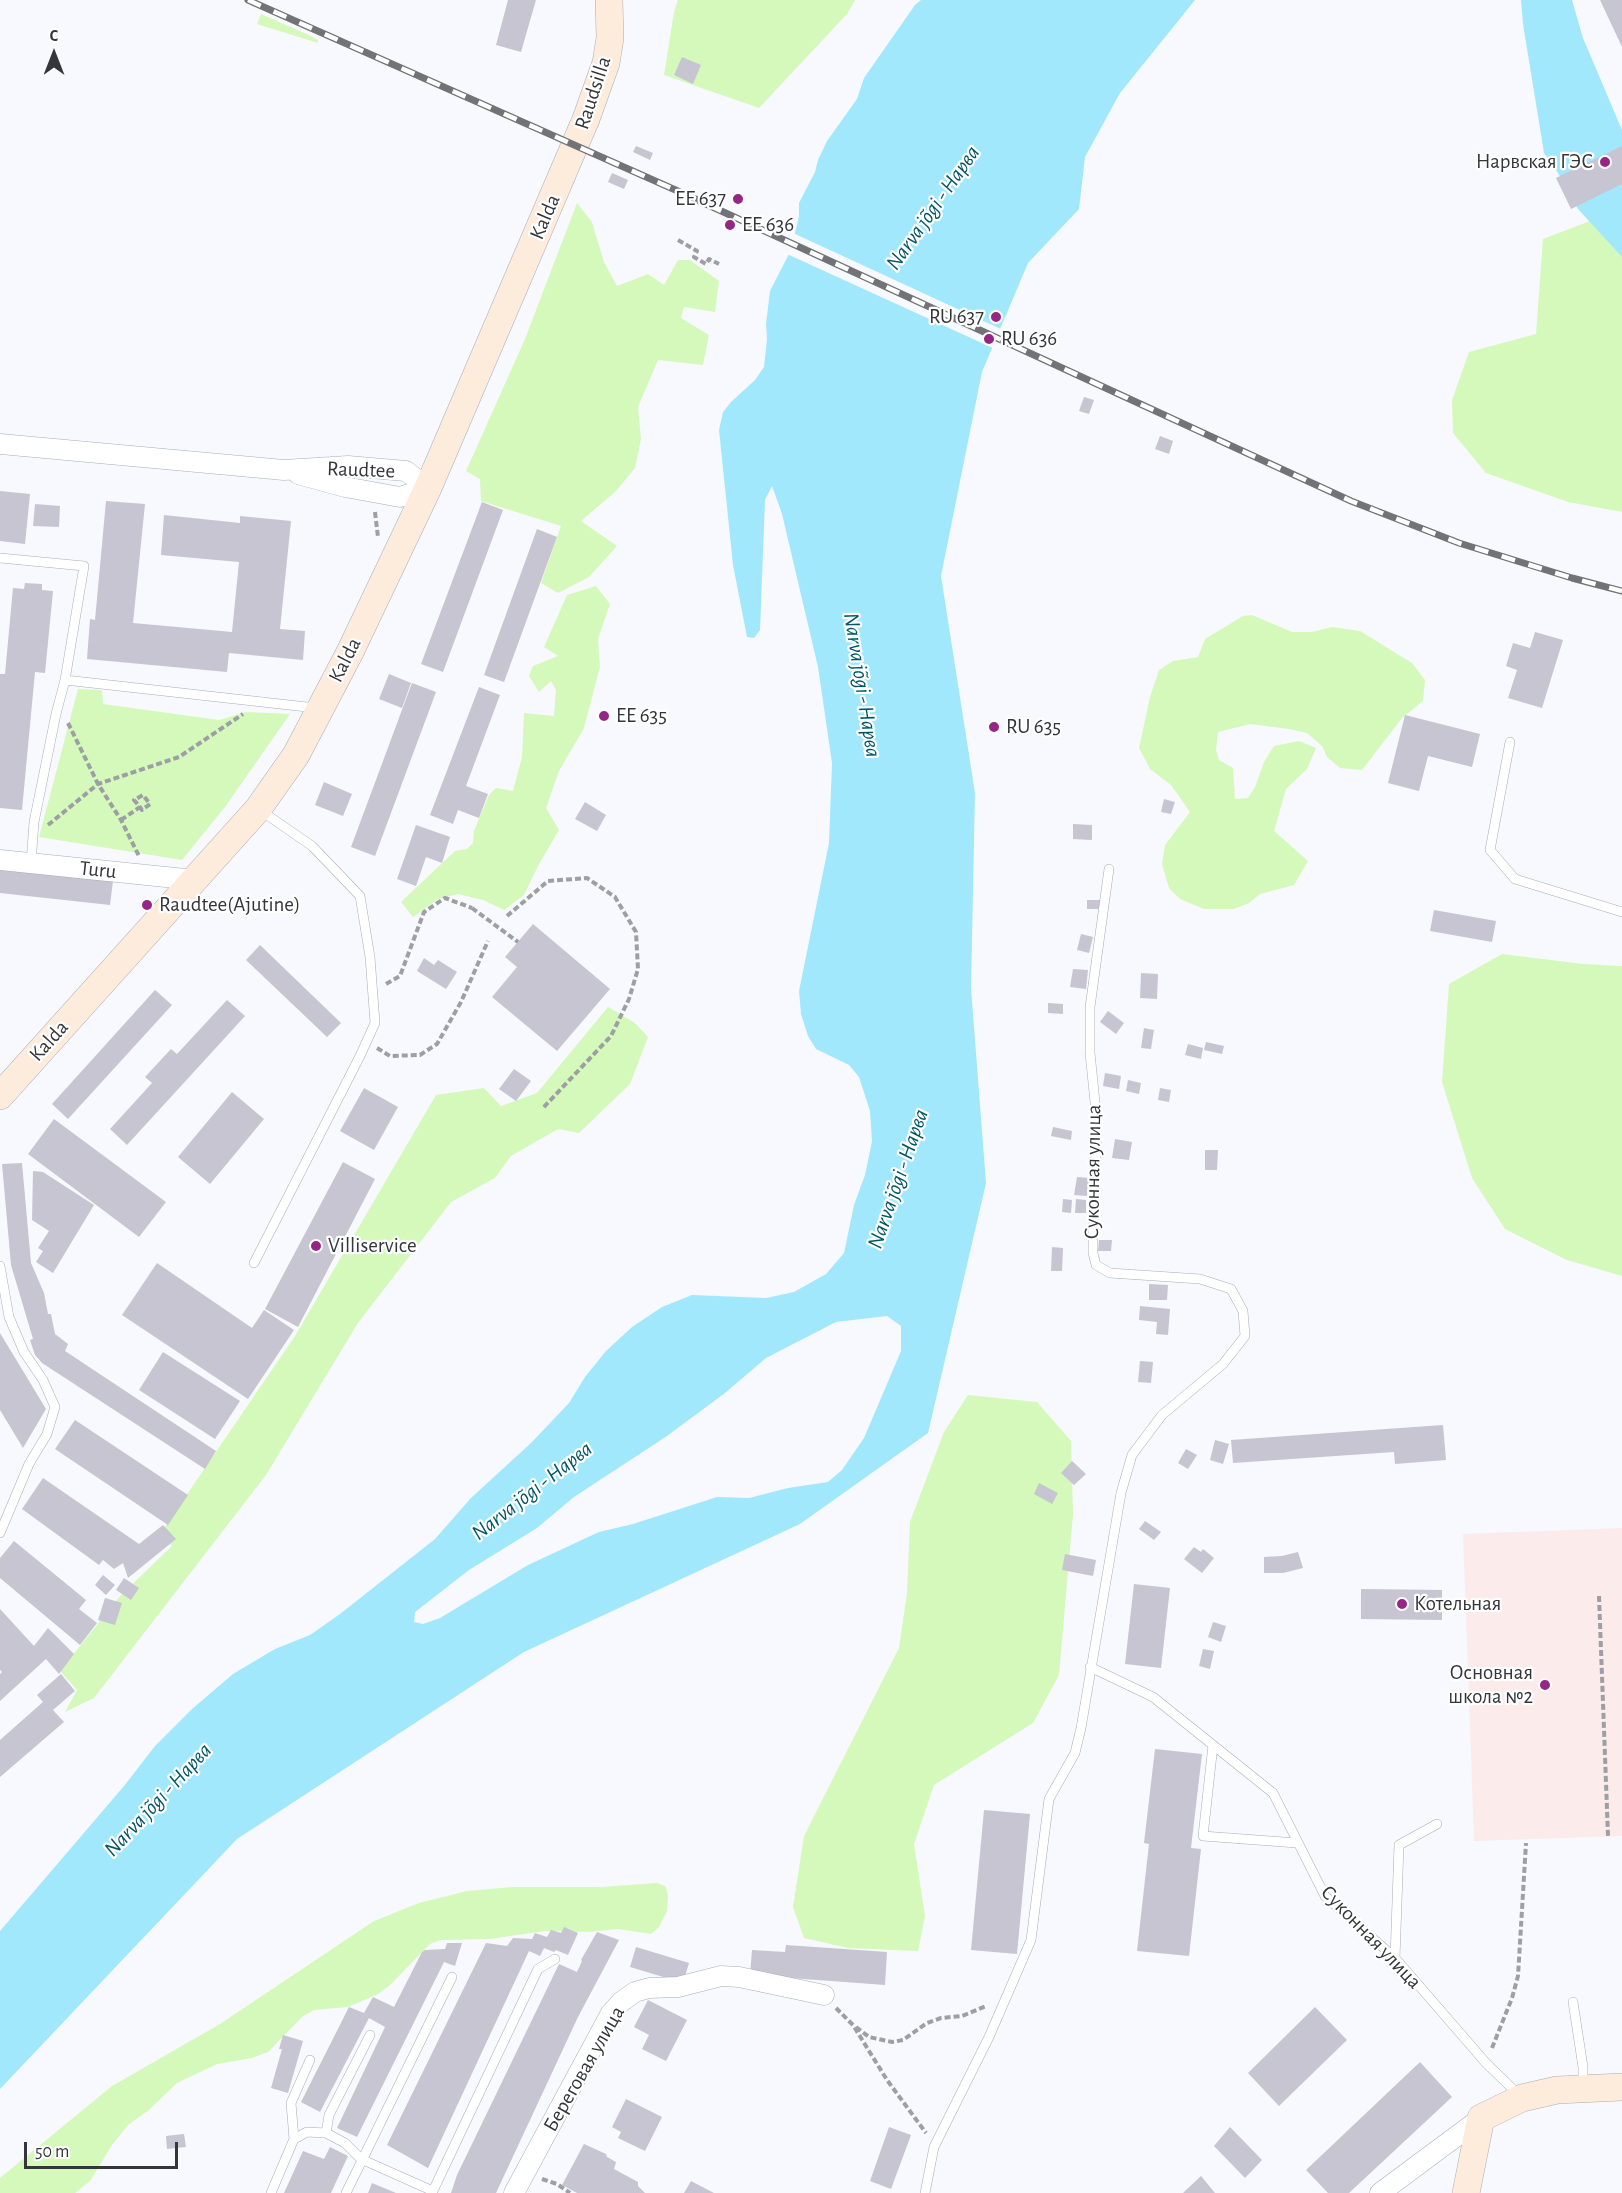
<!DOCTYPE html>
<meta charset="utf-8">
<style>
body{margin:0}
#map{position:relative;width:1622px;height:2193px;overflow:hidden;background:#f7f9fe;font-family:"Alegreya Sans",sans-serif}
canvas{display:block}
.north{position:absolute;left:24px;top:24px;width:60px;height:60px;-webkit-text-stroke:4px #fff;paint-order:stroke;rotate:0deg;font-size:16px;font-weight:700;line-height:24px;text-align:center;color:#34363a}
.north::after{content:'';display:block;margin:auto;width:21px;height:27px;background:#34363a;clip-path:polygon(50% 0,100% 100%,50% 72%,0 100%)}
.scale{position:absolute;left:24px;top:2142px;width:154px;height:27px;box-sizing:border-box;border:3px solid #34363a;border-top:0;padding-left:8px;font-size:18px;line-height:21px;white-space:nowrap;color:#34363a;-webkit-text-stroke:4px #fff;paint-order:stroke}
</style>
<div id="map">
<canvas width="1622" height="2193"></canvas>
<div class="north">С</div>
<div class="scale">50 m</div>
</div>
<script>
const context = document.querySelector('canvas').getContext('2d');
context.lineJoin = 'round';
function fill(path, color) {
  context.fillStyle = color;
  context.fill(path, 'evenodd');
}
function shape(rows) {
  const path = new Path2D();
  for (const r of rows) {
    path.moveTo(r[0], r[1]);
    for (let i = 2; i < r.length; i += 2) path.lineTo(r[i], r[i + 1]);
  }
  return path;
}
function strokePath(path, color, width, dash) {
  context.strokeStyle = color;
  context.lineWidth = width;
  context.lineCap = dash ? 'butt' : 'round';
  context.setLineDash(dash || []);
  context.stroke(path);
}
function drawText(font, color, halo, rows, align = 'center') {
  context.font = font + ' "Alegreya Sans",sans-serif';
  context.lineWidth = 4.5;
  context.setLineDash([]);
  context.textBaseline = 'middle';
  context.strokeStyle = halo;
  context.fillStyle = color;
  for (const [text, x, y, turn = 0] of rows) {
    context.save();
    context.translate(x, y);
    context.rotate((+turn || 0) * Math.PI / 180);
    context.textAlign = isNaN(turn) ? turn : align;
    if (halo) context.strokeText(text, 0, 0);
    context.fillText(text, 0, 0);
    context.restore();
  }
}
const education = shape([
 [1622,1528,1622,1836,1474,1841,1463,1534]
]);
const green = shape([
 [678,0,855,0,847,14,759,108,664,75,674,12],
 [261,14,309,35,318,40,318,43,257,24],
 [577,203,592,222,604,262,617,286,648,274,664,285,678,260,690,260,719,281,715,312,684,307,681,318,709,335,703,365,658,360,638,407,641,439,635,468,616,491,581,521,617,546,589,577,558,593,541,583,561,526,481,501,480,479,466,471,525,339],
 [1590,221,1622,257,1622,512,1568,502,1486,473,1453,433,1452,400,1469,352,1536,334,1543,239],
 [596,586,610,604,598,639,600,667,584,728,559,771,546,808,559,830,538,866,524,895,504,910,483,900,458,894,438,899,413,917,401,902,455,851,467,849,473,843,474,831,489,795,496,788,513,791,522,757,524,713,554,716,556,690,551,681,539,692,529,676,533,666,558,656,544,647,567,595],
 [1252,615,1292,632,1312,632,1332,627,1360,631,1412,663,1425,680,1423,701,1402,718,1362,770,1340,768,1327,757,1322,746,1307,733,1289,729,1250,724,1218,732,1216,750,1219,760,1233,768,1235,799,1248,798,1255,787,1264,762,1274,746,1299,741,1316,748,1307,769,1286,789,1274,831,1308,861,1294,885,1260,894,1249,903,1234,909,1204,909,1180,899,1169,888,1162,864,1165,845,1190,812,1171,785,1150,769,1139,748,1150,697,1159,670,1173,661,1198,657,1205,639,1243,616],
 [78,689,102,690,103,704,219,720,246,712,290,714,225,807,182,860,39,837],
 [1502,954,1583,964,1622,966,1622,1276,1567,1260,1505,1229,1472,1178,1442,1082,1449,984],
 [608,1007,635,1023,648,1037,630,1084,579,1133,558,1129,511,1156,495,1178,451,1202,358,1323,266,1475,94,1698,65,1712,77,1690,60,1671,121,1595,172,1546,162,1531,295,1336,436,1095,484,1088,501,1106,537,1093],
 [968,1395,1037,1402,1071,1441,1073,1514,1059,1675,1033,1723,934,1785,914,1844,925,1916,918,1951,848,1948,804,1938,793,1907,804,1836,899,1648,907,1593,910,1522,944,1432],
 [657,1883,665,1886,668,1894,667,1911,659,1927,651,1934,618,1929,588,1932,545,1931,490,1939,441,1940,430,1944,390,1985,378,1994,348,2007,314,2010,302,2017,268,2052,252,2058,217,2064,177,2083,149,2110,128,2125,112,2145,90,2181,75,2193,0,2193,0,2178,112,2086,220,2024,374,1921,419,1903,467,1891,513,1887,601,1887]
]);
const water = shape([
 [921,0,1195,0,1120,93,1085,157,1079,209,1028,263,982,372,941,576,975,793,971,988,986,1183,928,1433,800,1524,524,1652,237,1839,0,2089,0,1931,124,1786,155,1746,192,1709,233,1674,275,1649,310,1635,340,1614,435,1539,471,1498,531,1443,569,1403,585,1377,606,1351,632,1327,662,1307,692,1295,766,1298,794,1292,826,1274,844,1253,854,1205,865,1175,872,1141,870,1111,859,1077,849,1065,816,1049,808,1036,801,1014,799,991,829,843,832,763,818,667,782,514,772,486,765,500,760,630,754,638,747,637,733,565,719,430,723,412,731,402,755,380,764,367,767,339,766,324,770,291,791,250,799,216,799,203,815,172,818,160,827,141,857,99,864,78,915,5],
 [887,1316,901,1326,901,1351,864,1438,842,1470,828,1482,788,1488,749,1498,717,1497,633,1524,599,1532,528,1565,440,1618,423,1624,414,1622,415,1612,469,1570,537,1528,574,1497,667,1436,725,1393,766,1358,836,1322],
 [1521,0,1572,0,1583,38,1622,130,1622,257,1578,209,1558,173,1544,153,1523,24]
]);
const pier = shape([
 [793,233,1003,330,995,349,787,254]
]);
const building = shape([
 [508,0,536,0,521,52,496,45],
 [1600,0,1622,0,1622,47],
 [682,57,701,65,693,84,674,75],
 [636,146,653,153,650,160,633,152],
 [1622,146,1622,184,1571,209,1556,178],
 [612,173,628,180,624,189,608,182],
 [1084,397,1094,400,1089,414,1079,411],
 [1160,436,1173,441,1169,454,1155,449],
 [0,491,30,494,25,544,0,541],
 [106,501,145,504,133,623,232,632,239,562,161,555,164,515,240,523,240,516,291,521,280,629,305,631,303,660,229,653,227,672,87,659,90,619,95,620],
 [482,502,503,510,443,672,421,664],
 [35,504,60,506,59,527,33,526],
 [537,529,557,537,504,682,484,675],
 [25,583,42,584,42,590,53,591,45,673,35,672,22,810,0,808,0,674,5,674,13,588,24,589],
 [1535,632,1563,640,1542,708,1508,698,1517,670,1506,666,1513,643,1530,648],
 [389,674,411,683,402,708,379,699],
 [412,683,436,692,375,856,351,847],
 [479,687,500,695,466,786,488,794,479,818,458,810,453,824,430,815],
 [1405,715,1480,734,1472,767,1428,756,1419,791,1388,783],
 [324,782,352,794,343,816,315,805],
 [1164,799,1175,802,1171,814,1161,812],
 [585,802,606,815,597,831,575,819],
 [1073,824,1092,825,1092,840,1073,839],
 [416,825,450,837,442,863,426,857,416,886,397,879],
 [0,870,113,881,110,905,0,893],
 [1087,900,1100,900,1100,909,1087,909],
 [1434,910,1496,921,1492,942,1430,931],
 [533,924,610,989,557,1051,492,997,517,967,505,957],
 [1081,934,1093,937,1089,953,1077,950],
 [260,945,341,1023,327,1037,246,960],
 [424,958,434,965,438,960,457,972,446,989,417,971],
 [1073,969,1088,970,1086,989,1070,987],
 [1141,973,1158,974,1157,999,1140,998],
 [155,990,172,1005,68,1119,52,1104],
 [227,1000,245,1016,127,1145,110,1129,152,1083,145,1077,171,1049,177,1054],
 [1048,1003,1063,1004,1063,1014,1048,1013],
 [1108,1011,1124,1023,1116,1034,1100,1022],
 [1144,1028,1154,1030,1151,1049,1141,1048],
 [1206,1042,1224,1046,1222,1054,1204,1050],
 [1188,1044,1203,1048,1201,1059,1185,1055],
 [514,1069,531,1081,516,1101,499,1089],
 [1105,1073,1121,1076,1119,1089,1103,1086],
 [1128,1080,1141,1083,1139,1094,1126,1091],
 [364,1088,398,1107,374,1150,340,1131],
 [1160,1088,1171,1090,1169,1102,1158,1100],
 [232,1092,264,1119,210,1184,178,1157],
 [54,1119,166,1202,139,1237,28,1154],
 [1053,1127,1072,1131,1071,1140,1051,1136],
 [1115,1139,1132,1142,1129,1160,1112,1158],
 [1205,1150,1218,1150,1217,1170,1205,1170],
 [343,1162,375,1179,298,1327,265,1309],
 [22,1163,31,1263,44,1293,48,1314,51,1314,55,1334,68,1344,65,1351,216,1451,205,1469,42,1363,35,1355,30,1340,33,1339,11,1265,2,1164],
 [33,1171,43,1172,94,1205,53,1273,36,1262,43,1251,38,1248,49,1231,32,1220],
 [1077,1177,1090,1178,1087,1196,1074,1195],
 [1063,1199,1072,1200,1071,1213,1062,1212],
 [1076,1199,1086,1200,1086,1213,1075,1213],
 [1099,1240,1112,1240,1111,1251,1098,1251],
 [1052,1247,1063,1248,1062,1271,1051,1271],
 [157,1263,252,1328,264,1310,294,1330,248,1399,122,1315],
 [1149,1284,1168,1285,1167,1300,1149,1300],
 [1140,1306,1170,1309,1168,1335,1156,1334,1157,1322,1139,1320],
 [0,1333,46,1409,23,1448,0,1410],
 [163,1352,240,1401,215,1439,139,1390],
 [1140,1361,1153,1362,1151,1383,1138,1382],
 [75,1420,188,1495,168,1525,55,1449],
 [1443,1425,1446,1460,1395,1464,1394,1452,1233,1463,1231,1440],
 [1215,1440,1229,1444,1223,1464,1210,1460],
 [1186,1449,1197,1455,1188,1469,1178,1463],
 [1072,1461,1086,1474,1074,1485,1061,1473],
 [43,1478,139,1544,163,1525,176,1539,128,1578,123,1563,114,1569,103,1560,99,1565,22,1509],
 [1039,1483,1058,1493,1052,1504,1034,1494],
 [1145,1521,1161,1532,1154,1540,1139,1529],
 [14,1541,86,1600,79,1609,97,1623,80,1645,0,1578,0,1558],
 [1194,1547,1201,1552,1203,1549,1214,1558,1202,1573,1184,1559],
 [1298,1552,1303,1568,1283,1573,1264,1573,1264,1557,1282,1556],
 [1065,1554,1096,1560,1093,1576,1062,1570],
 [103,1575,115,1585,106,1595,95,1585],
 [124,1578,139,1588,131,1600,116,1590],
 [1134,1584,1170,1588,1161,1668,1125,1664],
 [1361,1589,1442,1590,1442,1620,1361,1619],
 [105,1598,122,1603,115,1625,98,1620],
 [0,1609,34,1646,48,1628,74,1654,59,1674,46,1659,0,1701,0,1674,2,1672,0,1670],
 [1213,1622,1226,1626,1221,1642,1208,1637],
 [1203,1649,1214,1651,1210,1669,1199,1666],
 [61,1674,75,1691,53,1710,64,1722,0,1777,0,1740,43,1702,37,1695],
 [1155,1749,1202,1754,1191,1848,1201,1849,1189,1956,1137,1951,1149,1844,1144,1843],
 [984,1810,1030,1814,1017,1954,971,1950],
 [564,1927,578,1933,568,1955,556,1950,554,1952,544,1948,540,1956,529,1951,428,2168,387,2145,486,1943,507,1946,513,1938,532,1939,535,1933,547,1937,551,1930,561,1933],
 [597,1932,619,1940,578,2017,496,2193,451,2193,457,2175,559,1964,577,1972,582,1961,581,1960],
 [447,1943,462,1943,455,1966,444,1962,357,2137,337,2128,385,2027,369,2018,320,2112,301,2102,349,2007,364,2013,373,1997,394,2007,422,1952,425,1950,445,1949],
 [786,1945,887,1952,885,1985,750,1975,752,1950,785,1952],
 [636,1947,689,1963,683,1983,630,1967],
 [648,2000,687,2020,666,2061,642,2049,649,2035,634,2027],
 [1315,2007,1347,2040,1279,2106,1248,2073],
 [283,2035,303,2041,288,2093,271,2088,282,2049,279,2049],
 [1420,2062,1452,2097,1349,2193,1328,2193,1306,2170],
 [626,2099,662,2117,645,2151,618,2138,621,2132,612,2127],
 [889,2127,911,2135,891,2189,870,2181],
 [1230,2127,1262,2160,1245,2178,1214,2146],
 [184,2134,186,2147,167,2149,166,2136],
 [584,2144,606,2154,607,2157,616,2162,614,2169,638,2182,638,2186,645,2193,577,2193,562,2185],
 [330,2147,348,2156,331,2193,284,2193,303,2151,324,2159],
 [1201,2176,1215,2193,1183,2193],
 [691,2181,714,2193,684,2193],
 [372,2183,396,2193,368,2193]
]);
const path = shape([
 [678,240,697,251,694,257,706,264,709,259,719,264],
 [375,512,378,537],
 [68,723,98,784,121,820,139,856],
 [121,820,140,807,134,800,143,795,150,804,142,810,140,807],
 [48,825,98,784,179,757,243,714],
 [507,916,548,881,587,878,615,897,636,932,638,969,629,999,611,1036,543,1108],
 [386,984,400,976,424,912,445,898,472,908],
 [377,1048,390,1056,420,1055,437,1044,461,1002,488,941],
 [1599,1596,1608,1836],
 [836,2008,853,2025,887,2080,926,2133],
 [856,2027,869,2037,892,2042,903,2040,927,2023,941,2018,962,2016,986,2006],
 [1492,2048,1512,1998,1518,1976,1526,1843],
 [542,2179,557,2184,570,2193]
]);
const lane = shape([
 [0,558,84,566,65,680],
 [1510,742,1490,850,1515,879,1622,912],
 [31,863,34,822,56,714,65,680,316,708],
 [254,1263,360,1056,375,1023,370,957,360,896,312,846,260,810],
 [0,1266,9,1317,24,1352,43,1380,55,1407,47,1434,29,1464,0,1533],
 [1090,1667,1153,1697,1273,1793,1325,1896,1395,1958,1486,2063,1520,2096],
 [1213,1745,1203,1836,1297,1843],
 [1395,1958,1399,1845,1437,1824],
 [1573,2002,1583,2067,1583,2085],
 [326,2133,329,2115,370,2035],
 [294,2139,291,2103,310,2060],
 [271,2193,294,2139,307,2132,326,2133,345,2143,361,2159,433,2191],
 [346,2193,452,1977],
 [432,2193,538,1969,555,1959],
 [925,2193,934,2147,989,2037,1031,1940,1049,1799,1075,1753,1081,1728,1121,1493,1132,1455,1162,1415,1223,1364,1245,1336,1243,1311,1231,1289,1200,1279,1110,1273,1096,1265,1093,1253,1093,1237,1097,1122,1090,1053,1090,1007,1109,869]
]);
const street = shape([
 [0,444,284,470,348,466,406,471,428,488],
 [298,474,345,487,400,497,428,488],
 [0,860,195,880],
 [514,2193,611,2013,621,2002,635,1992,649,1988,678,1987,721,1976,739,1977,824,1995],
 [1380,2193,1481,2118]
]);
const secondary = shape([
 [0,1096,258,809,296,755,350,652,428,488,586,119,606,63,610,38,609,0],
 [1466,2193,1481,2118,1522,2098,1557,2090,1622,2087]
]);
const rail = shape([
 [248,0,680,192,1351,501,1459,543,1572,578,1622,591]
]);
const pathBridge = shape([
 [472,908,518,942]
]);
const markers = [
 [1605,162,6,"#952685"],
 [738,199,6,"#952685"],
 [730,225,6,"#952685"],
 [996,317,6,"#952685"],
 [989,339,6,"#952685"],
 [604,716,6,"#952685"],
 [994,727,6,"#952685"],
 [147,905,6,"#952685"],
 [316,1246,6,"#952685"],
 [1402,1604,6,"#952685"],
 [1545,1685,6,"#952685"]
];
const streetNames = [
 ["Raudsilla",593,93,-72],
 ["Kalda",545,217,-67],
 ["Raudtee",361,470,2],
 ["Kalda",345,660,-63],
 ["Turu",98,870,6],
 ["Kalda",49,1041,-48],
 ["Суконная улица",1093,1172,-89],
 ["Суконная улица",1371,1937,46],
 ["Береговая улица",584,2069,-60]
];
const poiNames = [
 ["Нарвская ГЭС",1593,162,"right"],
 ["EE 637",726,199,"right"],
 ["EE 636",742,225],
 ["RU 637",984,317,"right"],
 ["RU 636",1001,339],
 ["EE 635",616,716],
 ["RU 635",1006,727],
 ["Raudtee(Ajutine)",159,905],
 ["Villiservice",328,1246],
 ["Котельная",1414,1604],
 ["Основная",1533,1673,"right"],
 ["школа №2",1533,1697,"right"]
];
const waterNames = [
 ["Narva jõgi - Нарва",933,208,-55],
 ["Narva jõgi - Нарва",862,685,81],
 ["Narva jõgi - Нарва",898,1179,-71],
 ["Narva jõgi - Нарва",532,1491,-38],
 ["Narva jõgi - Нарва",158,1800,-47]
];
fill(education, '#fbebeb');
fill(green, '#d4f9bb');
fill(water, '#a1e8fd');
fill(pier, '#f7f9fe');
fill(building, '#c6c5d1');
strokePath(lane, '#a7adb7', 10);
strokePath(street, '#a7adb7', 21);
strokePath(secondary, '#a7adb7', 28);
strokePath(path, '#9d9fa4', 4, [6, 3]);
strokePath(lane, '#fff', 9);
strokePath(street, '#fff', 20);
strokePath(secondary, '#fdebdc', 27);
strokePath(rail, '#717377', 7);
strokePath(rail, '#fff', 4.5, [14]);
strokePath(pathBridge, '#9d9fa4', 4, [6, 3]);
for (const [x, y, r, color] of markers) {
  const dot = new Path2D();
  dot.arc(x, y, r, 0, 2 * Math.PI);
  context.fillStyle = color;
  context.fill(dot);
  strokePath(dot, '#fff', 2);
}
drawText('21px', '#34363a', '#fff', streetNames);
drawText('21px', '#34363a', '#fff', poiNames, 'left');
drawText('italic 22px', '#005567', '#fff', waterNames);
</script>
